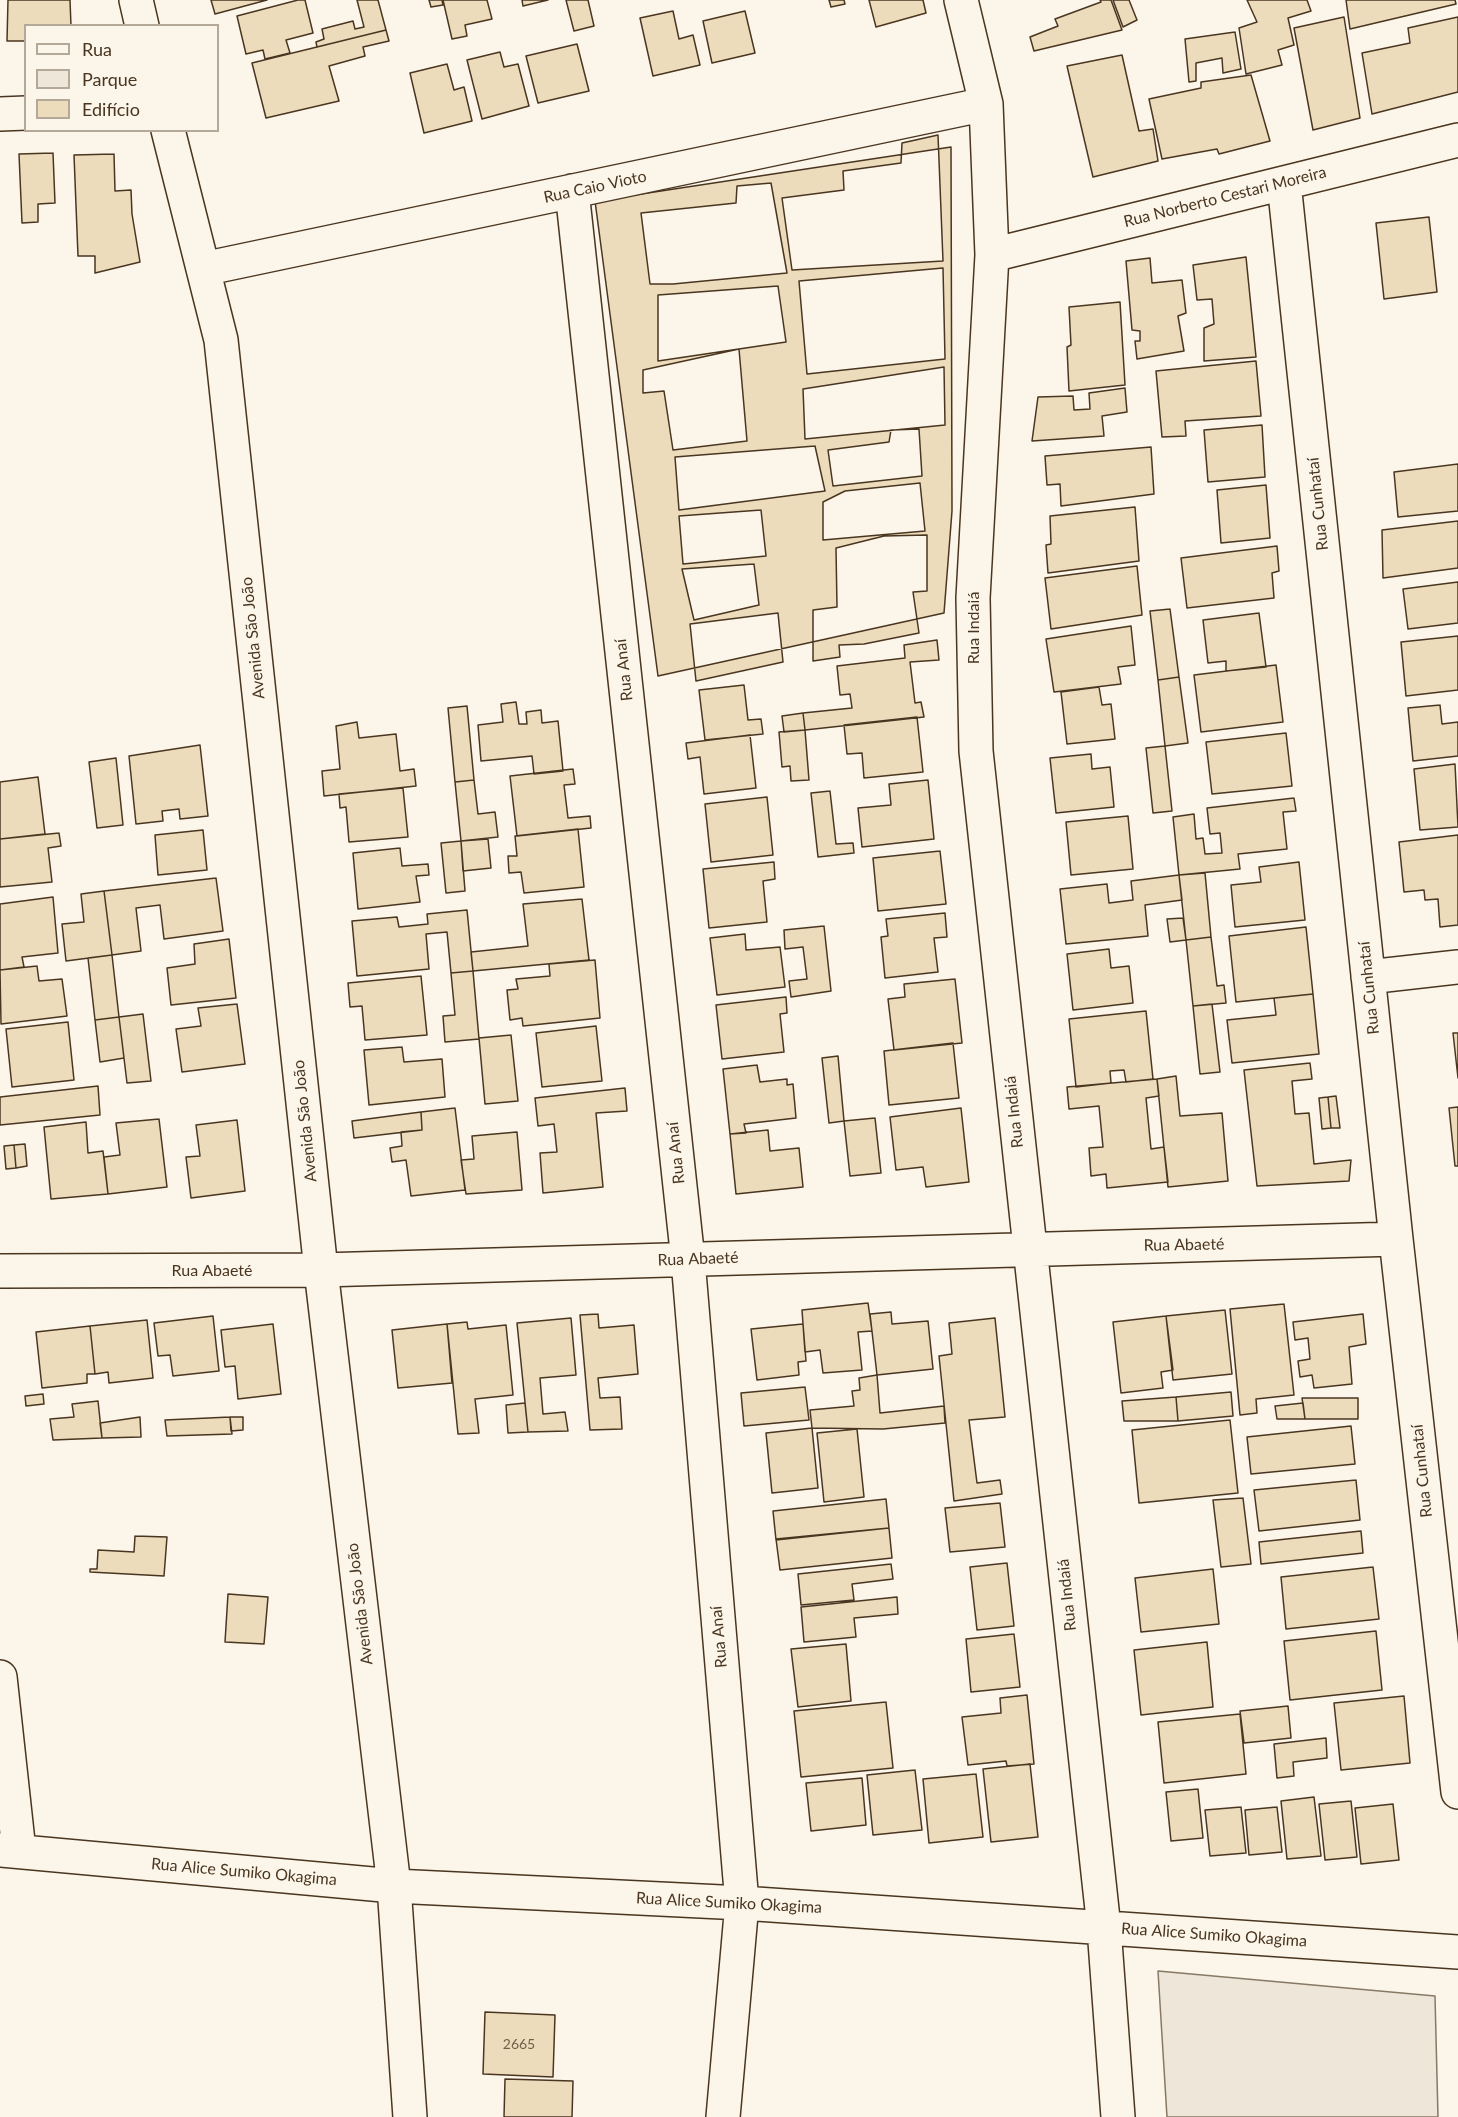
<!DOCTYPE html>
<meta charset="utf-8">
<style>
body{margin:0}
#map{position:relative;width:1458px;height:2117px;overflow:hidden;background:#fbf6e9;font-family:Lato,sans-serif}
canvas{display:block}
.legend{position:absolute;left:24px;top:24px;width:195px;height:108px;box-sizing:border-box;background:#fbf6e9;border:2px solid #b4a999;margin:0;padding:8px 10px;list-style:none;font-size:18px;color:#4a3520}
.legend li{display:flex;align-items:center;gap:12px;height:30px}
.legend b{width:30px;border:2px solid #b4a999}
</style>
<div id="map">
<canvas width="1458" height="2117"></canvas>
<ul class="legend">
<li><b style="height:8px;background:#fbf6e9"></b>Rua</li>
<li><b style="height:16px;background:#ede6d9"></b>Parque</li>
<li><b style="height:16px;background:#ecdcbc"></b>Edifício</li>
</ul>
</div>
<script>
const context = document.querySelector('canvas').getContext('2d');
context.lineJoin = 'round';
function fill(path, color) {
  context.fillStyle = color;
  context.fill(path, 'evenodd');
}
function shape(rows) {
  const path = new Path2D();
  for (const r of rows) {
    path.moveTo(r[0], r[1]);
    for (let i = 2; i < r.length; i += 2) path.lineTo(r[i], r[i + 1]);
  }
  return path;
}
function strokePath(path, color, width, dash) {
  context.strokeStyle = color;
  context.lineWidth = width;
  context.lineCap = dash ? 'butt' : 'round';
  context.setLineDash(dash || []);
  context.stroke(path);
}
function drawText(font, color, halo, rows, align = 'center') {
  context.font = font + ' Lato,sans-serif';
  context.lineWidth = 4.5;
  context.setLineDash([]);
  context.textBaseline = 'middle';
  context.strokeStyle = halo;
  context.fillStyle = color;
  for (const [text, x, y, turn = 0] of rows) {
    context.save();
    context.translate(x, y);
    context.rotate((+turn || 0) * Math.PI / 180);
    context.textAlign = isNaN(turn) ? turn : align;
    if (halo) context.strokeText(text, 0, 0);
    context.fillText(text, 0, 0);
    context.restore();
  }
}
const green = shape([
 [1158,1971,1435,1996,1438,2117,1167,2117,1158,1971]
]);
const building = shape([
 [8,0,70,0,71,26,26,26,26,41,7,41,8,0],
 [211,0,267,0,215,14,211,0],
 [298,0,305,0,313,33,286,40,290,53,265,59,263,50,246,54,237,16,298,0],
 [357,0,378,0,386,30,317,47,316,42,324,39,322,29,353,21,355,29,364,27,357,0],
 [429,0,442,0,443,5,431,7,429,0],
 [443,0,487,0,492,19,465,25,467,36,452,39,443,0],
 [522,0,548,0,523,6,522,0],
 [566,0,588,0,594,26,574,31,566,0],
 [829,0,844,0,845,4,831,7,829,0],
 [869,0,923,0,926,13,876,27,869,0],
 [1100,0,1111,0,1122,30,1034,51,1030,37,1058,26,1055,19,1101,2,1100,0],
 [1113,0,1129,0,1137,20,1123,27,1113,0],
 [1247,0,1307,0,1311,11,1288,18,1294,45,1278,50,1282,65,1246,74,1239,28,1257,22,1247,0],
 [1346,0,1455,0,1456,4,1350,29,1346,0],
 [673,11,679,39,693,35,700,65,653,76,640,18,673,11],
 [745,11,755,53,712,63,703,21,745,11],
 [1344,17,1360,118,1313,130,1294,28,1344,17],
 [1458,17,1458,92,1372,114,1362,53,1410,43,1408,28,1458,17],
 [386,30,389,41,363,47,365,56,329,66,339,101,266,118,252,63,386,30],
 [1235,32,1241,69,1223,73,1222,58,1196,63,1196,81,1189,82,1185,39,1235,32],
 [577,44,589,91,538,103,526,56,577,44],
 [500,52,504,67,518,64,529,106,482,119,467,60,500,52],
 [1122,55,1139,131,1153,129,1158,161,1093,177,1067,66,1122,55],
 [447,64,454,90,464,87,472,121,424,133,410,73,447,64],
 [1251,75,1270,141,1219,154,1217,149,1162,159,1149,99,1201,88,1201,82,1251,75],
 [938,135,943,261,792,270,782,198,844,190,843,171,901,163,902,143,938,135],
 [951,147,952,511,944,613,658,676,595,201,951,147],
 [53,153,55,203,38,204,38,222,22,223,19,154,53,153],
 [114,154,115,191,131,190,132,214,140,262,95,273,95,256,78,256,74,155,114,154],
 [771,183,787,273,673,284,650,284,641,213,736,203,737,186,771,183],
 [1429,217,1437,292,1384,299,1376,223,1429,217],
 [1246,257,1256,357,1204,361,1204,328,1214,324,1212,299,1197,300,1193,265,1246,257],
 [1150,258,1152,283,1182,280,1186,313,1178,316,1184,351,1137,359,1135,341,1140,341,1140,331,1132,330,1126,261,1150,258],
 [943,268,945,359,807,374,799,281,943,268],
 [778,286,786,342,658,361,658,295,778,286],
 [1120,302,1125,385,1069,391,1067,347,1071,345,1069,307,1120,302],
 [739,349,747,441,673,450,664,391,643,393,643,370,739,349],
 [1256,361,1261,416,1185,421,1186,436,1162,437,1156,371,1256,361],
 [944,367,945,425,805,439,803,389,944,367],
 [1125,388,1127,412,1102,416,1104,436,1032,441,1038,397,1073,396,1074,410,1090,409,1089,393,1125,388],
 [1262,425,1265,477,1208,482,1204,430,1262,425],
 [919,429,922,476,833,486,828,450,889,442,891,430,919,429],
 [815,446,825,491,679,510,675,457,815,446],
 [1151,447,1154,494,1061,506,1060,484,1047,485,1045,456,1151,447],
 [1458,464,1458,511,1398,517,1394,472,1458,464],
 [920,483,925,531,823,540,823,502,845,491,920,483],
 [1266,485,1270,538,1221,543,1217,490,1266,485],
 [1135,507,1139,561,1048,573,1046,545,1051,544,1050,516,1135,507],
 [761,510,766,556,683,564,679,516,761,510],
 [1458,521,1458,568,1383,578,1382,530,1458,521],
 [927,535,927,591,913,592,919,633,864,644,839,645,840,657,813,661,813,610,837,607,836,548,884,536,927,535],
 [1277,546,1279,571,1272,573,1274,598,1187,608,1181,558,1277,546],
 [754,564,759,605,694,620,682,569,754,564],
 [1137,566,1142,615,1051,629,1045,578,1137,566],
 [1458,582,1458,623,1408,629,1403,589,1458,582],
 [1170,609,1179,677,1158,680,1150,611,1170,609],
 [778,613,783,662,696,681,690,624,778,613],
 [1259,613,1266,667,1226,671,1226,661,1208,663,1203,620,1259,613],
 [1131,626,1135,665,1118,667,1121,684,1054,692,1046,639,1131,626],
 [1458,636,1458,690,1406,696,1401,642,1458,636],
 [937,640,939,660,910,662,915,703,921,702,924,717,805,730,803,713,852,708,850,694,840,695,837,666,905,658,904,645,937,640],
 [1276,665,1283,722,1201,732,1194,675,1276,665],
 [1179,677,1188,743,1165,746,1158,680,1179,677],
 [744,685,748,720,761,719,763,734,705,740,699,690,744,685],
 [1099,687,1102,705,1111,704,1115,739,1067,744,1061,692,1099,687],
 [516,702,519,724,527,724,526,712,541,710,542,723,558,721,563,771,534,774,532,756,481,761,478,725,503,722,501,704,516,702],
 [1440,705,1442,724,1458,722,1458,756,1413,761,1408,708,1440,705],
 [467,706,474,780,455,782,448,708,467,706],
 [803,713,805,730,784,732,782,716,803,713],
 [917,717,923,772,864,778,862,753,847,754,844,725,917,717],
 [357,722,359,738,396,734,400,771,414,769,416,786,324,796,322,771,340,769,336,726,357,722],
 [805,730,809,780,791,781,790,766,782,767,779,732,805,730],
 [1286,733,1292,786,1212,794,1206,742,1286,733],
 [750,735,756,788,704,794,700,757,688,759,686,743,750,735],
 [200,745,208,816,180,819,179,809,162,811,163,821,136,824,129,756,200,745],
 [1165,746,1172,811,1153,813,1146,748,1165,746],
 [1091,754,1092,769,1110,767,1114,807,1056,813,1050,758,1091,754],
 [116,758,123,825,97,828,89,762,116,758],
 [1455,764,1458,827,1420,830,1414,769,1455,764],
 [573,769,575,784,564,785,568,818,590,816,591,828,517,836,510,776,573,769],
 [38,777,45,834,0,839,0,782,38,777],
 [474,780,478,814,495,812,498,837,461,841,455,782,474,780],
 [928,780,934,839,862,847,858,808,891,805,889,784,928,780],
 [403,788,408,837,349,842,346,807,340,808,339,794,403,788],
 [830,791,836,844,853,843,854,853,818,857,811,793,830,791],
 [767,797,773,855,711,862,705,804,767,797],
 [1294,798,1296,811,1283,812,1287,849,1238,854,1240,869,1179,875,1173,817,1194,814,1196,839,1203,838,1205,854,1222,853,1220,833,1210,834,1207,808,1294,798],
 [1128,816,1133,869,1071,875,1066,822,1128,816],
 [578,829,584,887,524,893,521,872,509,873,508,856,517,856,515,836,578,829],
 [203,830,207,870,158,875,155,835,203,830],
 [59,833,61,846,48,848,52,882,0,887,0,839,59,833],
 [1458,835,1458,925,1440,927,1438,899,1425,900,1424,890,1404,892,1399,842,1458,835],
 [488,839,491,868,463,871,461,841,488,839],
 [461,841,465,891,446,893,441,843,461,841],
 [400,848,402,866,428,864,429,875,416,876,420,902,358,909,353,853,400,848],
 [940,851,946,904,878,911,873,858,940,851],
 [774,862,775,879,763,881,767,922,709,928,703,869,774,862],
 [1299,862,1305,920,1235,927,1231,885,1261,882,1259,867,1299,862],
 [1205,873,1211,937,1186,940,1179,875,1205,873],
 [1179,875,1182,900,1145,905,1148,936,1066,944,1060,889,1107,884,1109,903,1133,900,1131,881,1179,875],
 [216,878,223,931,164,939,160,905,136,908,141,951,112,955,104,891,216,878],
 [104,891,112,955,66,961,62,924,84,922,81,894,104,891],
 [53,897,58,953,22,957,24,967,0,970,0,904,53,897],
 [582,899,589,960,473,971,471,952,528,946,523,904,582,899],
 [467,910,473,971,451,973,447,932,426,934,429,969,357,976,352,921,397,917,399,927,428,924,427,914,467,910],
 [945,913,947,937,934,938,938,972,885,978,881,937,888,936,886,919,945,913],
 [1183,918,1186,940,1170,942,1167,919,1183,918],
 [824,926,831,991,791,997,789,981,807,979,803,947,785,949,784,930,824,926],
 [1306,927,1313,994,1236,1002,1229,936,1306,927],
 [745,934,746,950,780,947,785,987,717,995,710,938,745,934],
 [1211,937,1217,986,1224,985,1226,1003,1193,1006,1186,940,1211,937],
 [229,939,236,998,171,1005,167,968,195,964,194,944,229,939],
 [1109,949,1111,968,1129,966,1133,1003,1073,1010,1067,954,1109,949],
 [112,955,119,1017,95,1020,88,958,112,955],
 [595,960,600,1018,523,1026,522,1018,510,1020,507,990,518,989,516,979,550,976,549,964,595,960],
 [37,966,39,981,62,979,67,1016,1,1024,0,970,37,966],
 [473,971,479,1039,445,1042,443,1016,455,1015,451,973,473,971],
 [421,976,427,1035,365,1040,362,1006,350,1007,348,983,421,976],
 [955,979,962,1043,894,1050,888,999,905,997,904,984,955,979],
 [1313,994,1319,1054,1232,1063,1227,1020,1276,1015,1274,998,1313,994],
 [786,997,787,1013,780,1014,784,1052,722,1059,716,1005,786,997],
 [237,1004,245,1064,182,1072,176,1029,201,1026,198,1008,237,1004],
 [1212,1004,1220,1072,1200,1074,1193,1006,1212,1004],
 [1146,1011,1153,1079,1126,1082,1124,1070,1110,1071,1111,1083,1076,1087,1069,1019,1146,1011],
 [143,1014,151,1081,127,1083,119,1017,143,1014],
 [119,1017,124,1058,100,1062,95,1020,119,1017],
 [68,1022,74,1080,12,1087,6,1029,68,1022],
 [596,1026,602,1081,542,1087,536,1033,596,1026],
 [1453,1033,1458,1033,1458,1078,1453,1033],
 [511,1035,518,1101,485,1104,479,1038,511,1035],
 [953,1043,959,1098,889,1105,884,1051,953,1043],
 [402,1047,404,1062,442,1059,445,1097,369,1105,364,1050,402,1047],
 [838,1056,844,1121,829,1123,822,1058,838,1056],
 [1310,1063,1312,1079,1292,1081,1295,1114,1309,1113,1314,1164,1351,1160,1349,1181,1257,1186,1244,1070,1310,1063],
 [757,1065,760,1082,787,1079,787,1085,793,1084,796,1118,744,1124,746,1133,730,1134,723,1069,757,1065],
 [1176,1076,1180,1116,1222,1113,1228,1181,1168,1187,1157,1079,1176,1076],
 [1157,1079,1159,1096,1146,1098,1151,1149,1164,1147,1168,1182,1107,1188,1106,1174,1091,1176,1089,1148,1103,1147,1099,1106,1069,1109,1067,1087,1157,1079],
 [98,1086,100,1115,0,1125,0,1097,98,1086],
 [625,1088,627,1111,596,1113,603,1187,543,1193,540,1153,557,1152,554,1124,538,1126,535,1098,625,1088],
 [1336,1096,1340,1128,1331,1128,1328,1097,1336,1096],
 [1328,1097,1331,1128,1322,1129,1319,1098,1328,1097],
 [1458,1107,1458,1166,1455,1166,1449,1108,1458,1107],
 [455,1108,465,1190,411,1196,406,1160,392,1162,390,1148,402,1146,401,1132,422,1130,421,1112,455,1108],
 [961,1108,969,1182,926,1187,923,1167,896,1170,890,1117,961,1108],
 [421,1112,422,1130,354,1138,352,1121,421,1112],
 [875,1118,881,1173,850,1176,844,1121,875,1118],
 [159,1119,167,1187,108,1194,104,1157,120,1155,116,1123,159,1119],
 [237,1120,245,1191,191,1198,186,1157,200,1156,196,1125,237,1120],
 [86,1122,88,1153,103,1151,108,1194,51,1199,44,1127,86,1122],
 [768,1130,770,1151,799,1148,803,1187,736,1194,730,1134,768,1130],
 [517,1132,522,1190,466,1194,461,1160,474,1159,472,1136,517,1132],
 [25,1144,27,1166,16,1168,14,1145,25,1144],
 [14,1145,16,1168,6,1169,4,1146,14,1145],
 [868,1303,872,1331,858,1332,862,1370,823,1373,820,1350,805,1352,802,1310,868,1303],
 [1284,1304,1294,1395,1256,1399,1257,1413,1240,1415,1230,1309,1284,1304],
 [1225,1310,1232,1374,1173,1380,1166,1316,1225,1310],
 [891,1312,892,1324,928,1321,933,1369,877,1375,870,1314,891,1312],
 [598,1314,599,1328,634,1325,638,1374,598,1378,600,1398,620,1397,622,1429,590,1430,580,1315,598,1314],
 [1363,1314,1366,1344,1349,1347,1352,1384,1314,1388,1312,1375,1300,1377,1298,1361,1310,1359,1308,1338,1295,1340,1293,1322,1363,1314],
 [213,1316,219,1371,173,1376,170,1355,158,1356,154,1323,213,1316],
 [1166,1316,1173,1370,1161,1372,1163,1388,1121,1393,1113,1322,1166,1316],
 [571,1318,576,1375,540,1378,543,1414,565,1412,568,1431,528,1432,517,1323,571,1318],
 [995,1318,1005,1417,969,1420,977,1483,1000,1480,1002,1494,954,1501,939,1356,952,1354,949,1323,995,1318],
 [147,1320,153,1378,109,1383,108,1372,95,1374,90,1326,147,1320],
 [467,1322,468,1329,506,1325,513,1395,475,1399,479,1433,458,1434,447,1324,467,1322],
 [273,1324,281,1394,238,1399,235,1366,225,1367,221,1330,273,1324],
 [447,1324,452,1383,398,1388,392,1330,447,1324],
 [803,1324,806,1361,798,1362,799,1375,757,1380,751,1329,803,1324],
 [90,1326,95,1374,87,1374,87,1383,42,1388,36,1332,90,1326],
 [877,1375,880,1413,944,1406,945,1423,883,1429,812,1428,810,1410,854,1406,852,1391,860,1390,859,1378,877,1375],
 [805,1387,809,1420,744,1426,741,1393,805,1387],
 [1231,1392,1233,1416,1178,1421,1176,1397,1231,1392],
 [43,1394,44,1404,26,1406,25,1396,43,1394],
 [1176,1397,1178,1421,1124,1421,1122,1401,1176,1397],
 [1302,1398,1358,1398,1358,1419,1305,1419,1302,1398],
 [98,1401,102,1438,53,1440,50,1419,74,1417,72,1404,98,1401],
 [525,1403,528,1432,508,1433,506,1405,525,1403],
 [1303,1403,1305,1419,1277,1419,1275,1406,1303,1403],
 [140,1417,141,1437,102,1438,100,1423,140,1417],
 [230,1417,232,1434,167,1436,165,1420,230,1417],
 [230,1417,243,1417,243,1430,231,1431,230,1417],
 [1230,1420,1238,1493,1139,1503,1132,1430,1230,1420],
 [1351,1426,1355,1464,1251,1474,1247,1437,1351,1426],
 [812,1428,818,1488,772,1493,766,1433,812,1428],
 [857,1429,864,1497,824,1502,817,1433,857,1429],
 [1356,1480,1360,1520,1259,1531,1254,1490,1356,1480],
 [1243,1498,1251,1564,1221,1567,1213,1500,1243,1498],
 [886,1499,889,1528,776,1540,773,1511,886,1499],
 [1000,1503,1005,1547,950,1552,945,1508,1000,1503],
 [889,1528,892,1558,780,1570,776,1539,889,1528],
 [1361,1531,1363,1553,1261,1564,1259,1542,1361,1531],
 [135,1536,167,1537,164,1576,90,1572,90,1569,97,1569,98,1550,134,1552,135,1536],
 [1007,1563,1014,1626,977,1630,970,1567,1007,1563],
 [891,1564,893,1579,852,1584,854,1600,801,1605,798,1574,891,1564],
 [1373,1567,1379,1619,1286,1629,1281,1577,1373,1567],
 [1213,1569,1219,1624,1141,1632,1135,1578,1213,1569],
 [228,1594,268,1597,264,1644,225,1642,228,1594],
 [897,1597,898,1614,854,1618,856,1637,804,1642,801,1607,897,1597],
 [1376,1631,1382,1690,1290,1700,1284,1641,1376,1631],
 [1014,1634,1020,1687,971,1692,966,1639,1014,1634],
 [1207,1642,1213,1707,1141,1715,1134,1650,1207,1642],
 [846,1644,851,1701,798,1707,791,1649,846,1644],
 [1027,1695,1034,1764,1007,1766,1006,1761,968,1765,962,1717,1001,1713,1000,1698,1027,1695],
 [1404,1696,1410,1763,1341,1770,1334,1703,1404,1696],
 [886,1702,893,1768,801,1777,794,1711,886,1702],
 [1288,1706,1291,1738,1244,1743,1240,1711,1288,1706],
 [1240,1714,1246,1774,1164,1783,1158,1722,1240,1714],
 [1326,1738,1327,1758,1293,1762,1294,1776,1277,1778,1274,1744,1326,1738],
 [1030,1764,1038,1837,991,1842,983,1769,1030,1764],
 [915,1770,922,1830,873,1835,867,1775,915,1770],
 [976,1774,983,1837,929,1843,923,1779,976,1774],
 [862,1778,866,1825,811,1831,806,1783,862,1778],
 [1198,1789,1203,1838,1171,1841,1166,1792,1198,1789],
 [1314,1797,1321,1856,1287,1859,1281,1801,1314,1797],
 [1351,1801,1357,1857,1325,1860,1319,1804,1351,1801],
 [1393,1804,1399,1860,1361,1864,1355,1808,1393,1804],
 [1241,1807,1246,1853,1210,1856,1205,1810,1241,1807],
 [1277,1807,1282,1852,1249,1855,1245,1810,1277,1807],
 [485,2012,555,2015,553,2077,483,2074,485,2012],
 [505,2079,573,2081,572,2117,504,2117,505,2079]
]);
const minor = shape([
 [136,0,142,26],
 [961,0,986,104,992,255,973,598,976,751,1104,1928,1118,2117],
 [0,114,26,113],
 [168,130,221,340,321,1270,394,1886,410,2117],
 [1284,183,1396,1239,1458,1792],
 [572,191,688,1260,742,1903,723,2117],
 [992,255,1458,140],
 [203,269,986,104],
 [1368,977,1458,967],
 [0,1271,321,1270,1396,1239],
 [0,1677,19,1851],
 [0,1850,394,1886,742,1903,1458,1952]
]);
const numberNames = [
 ["2665",519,2044]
];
const streetNames = [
 ["Rua Caio Vioto",595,187,-12],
 ["Rua Norberto Cestari Moreira",1225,197,-14],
 ["Rua Cunhataí",1318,504,-96],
 ["Rua Indaiá",974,628,-90],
 ["Avenida São João",253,638,-96],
 ["Rua Anaí",624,670,-96],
 ["Rua Cunhataí",1369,988,-96],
 ["Rua Indaiá",1014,1112,-96],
 ["Avenida São João",305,1121,-96],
 ["Rua Anaí",676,1153,-96],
 ["Rua Abaeté",1184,1245,-1],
 ["Rua Abaeté",698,1259,-2],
 ["Rua Abaeté",212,1271],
 ["Rua Cunhataí",1422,1471,-96],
 ["Rua Indaiá",1067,1595,-96],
 ["Avenida São João",360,1604,-97],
 ["Rua Anaí",719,1637,-95],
 ["Rua Alice Sumiko Okagima",244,1872,5],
 ["Rua Alice Sumiko Okagima",729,1903,3],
 ["Rua Alice Sumiko Okagima",1214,1935,4]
];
fill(green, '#ede6d9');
strokePath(green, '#887966', 1.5);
fill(building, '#ecdcbc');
strokePath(building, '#4a3520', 1.5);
strokePath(minor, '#4a3520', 36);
strokePath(minor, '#fbf6e9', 33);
drawText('14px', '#725f47', null, numberNames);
drawText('16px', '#4a3520', '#fbf6e9', streetNames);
</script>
